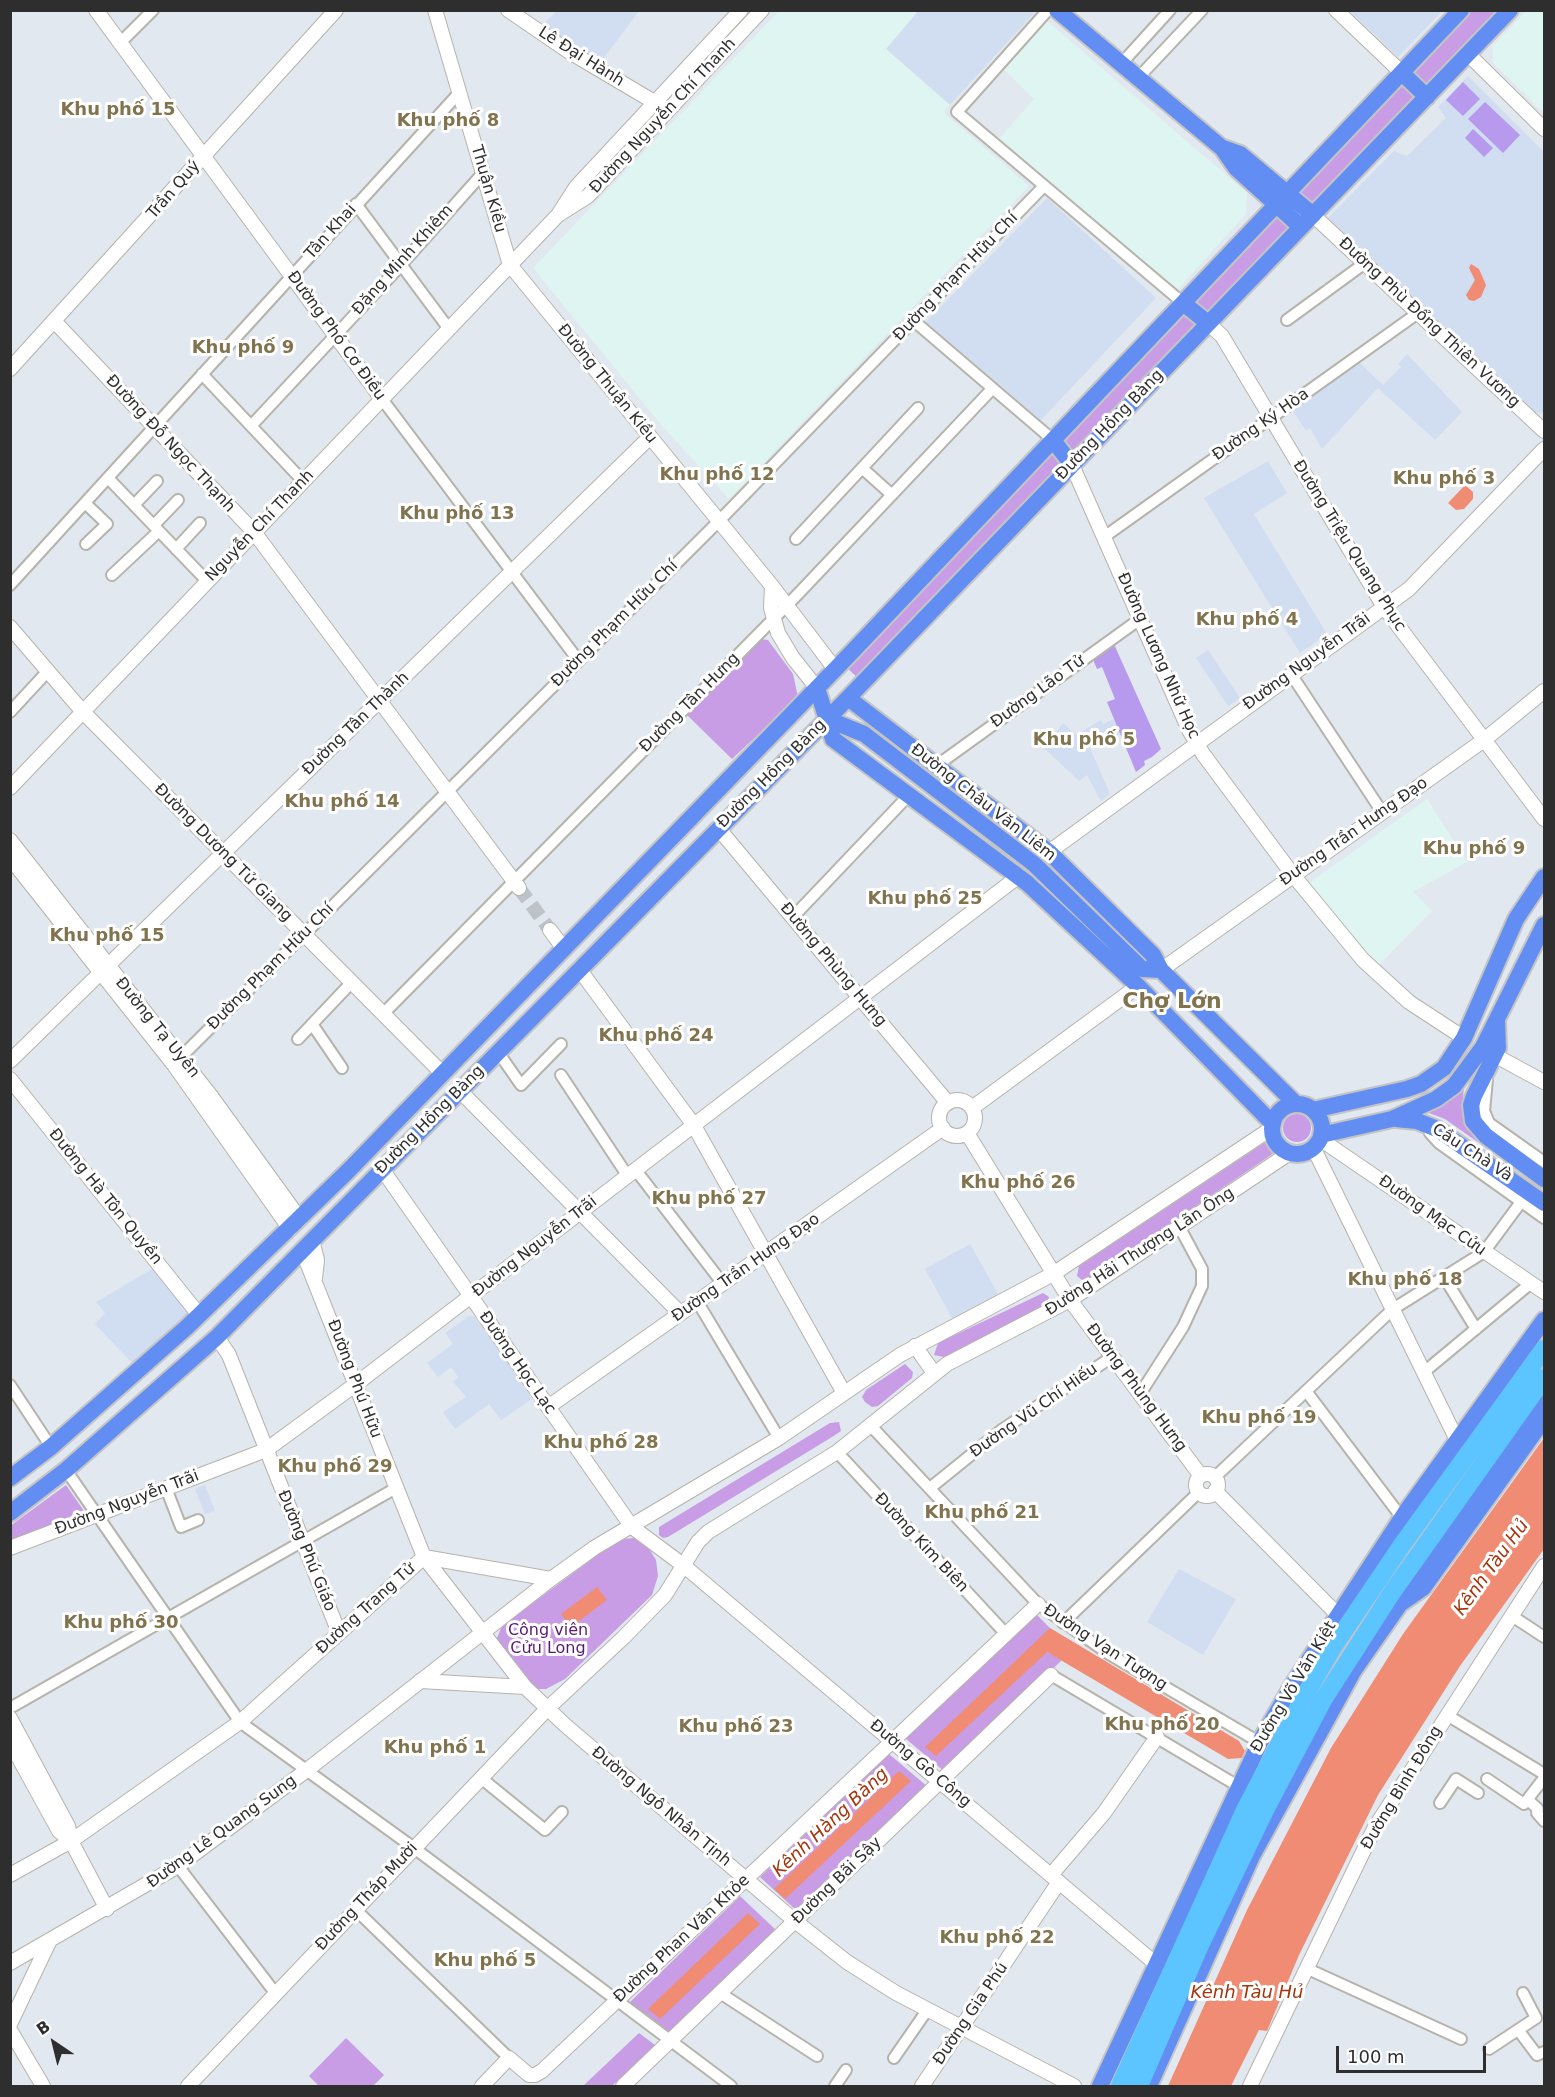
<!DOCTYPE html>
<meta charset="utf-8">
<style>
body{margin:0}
#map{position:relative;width:1555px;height:2097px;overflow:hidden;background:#e1e8ef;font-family:"DejaVu Sans",sans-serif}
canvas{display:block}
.frame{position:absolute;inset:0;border:12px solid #2e2e2e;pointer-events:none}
.north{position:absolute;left:24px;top:2013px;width:60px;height:60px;-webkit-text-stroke:4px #fff;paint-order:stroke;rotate:325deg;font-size:16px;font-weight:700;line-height:24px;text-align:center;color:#2e2e2e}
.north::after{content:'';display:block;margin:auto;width:21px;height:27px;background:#2e2e2e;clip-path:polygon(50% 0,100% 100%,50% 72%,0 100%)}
.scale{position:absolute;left:1336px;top:2046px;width:150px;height:27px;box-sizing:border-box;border:3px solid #2e2e2e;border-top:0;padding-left:8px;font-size:18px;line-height:21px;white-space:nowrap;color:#2e2e2e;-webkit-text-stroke:4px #fff;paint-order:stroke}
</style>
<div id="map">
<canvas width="1555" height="2097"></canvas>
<div class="frame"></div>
<div class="north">B</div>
<div class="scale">100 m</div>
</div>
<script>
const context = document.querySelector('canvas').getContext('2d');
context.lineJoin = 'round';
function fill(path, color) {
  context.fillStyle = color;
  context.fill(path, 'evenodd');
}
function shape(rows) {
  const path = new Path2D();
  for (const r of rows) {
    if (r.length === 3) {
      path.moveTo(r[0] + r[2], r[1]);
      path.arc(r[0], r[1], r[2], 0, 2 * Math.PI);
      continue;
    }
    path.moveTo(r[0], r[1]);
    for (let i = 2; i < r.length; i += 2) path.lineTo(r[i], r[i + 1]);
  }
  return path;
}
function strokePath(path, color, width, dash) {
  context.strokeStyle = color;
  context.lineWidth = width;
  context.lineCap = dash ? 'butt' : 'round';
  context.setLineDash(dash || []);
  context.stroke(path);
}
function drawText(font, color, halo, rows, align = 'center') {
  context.font = font + ' "DejaVu Sans",sans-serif';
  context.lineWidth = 6;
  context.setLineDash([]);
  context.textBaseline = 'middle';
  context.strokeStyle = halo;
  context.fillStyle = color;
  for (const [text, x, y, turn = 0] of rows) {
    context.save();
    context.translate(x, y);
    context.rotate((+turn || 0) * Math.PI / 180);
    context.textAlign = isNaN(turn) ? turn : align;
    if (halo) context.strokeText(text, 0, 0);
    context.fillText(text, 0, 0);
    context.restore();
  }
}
const education = shape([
 [1033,10,1035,12,950,105,886,49,918,11],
 [557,11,639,11,598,66,540,27],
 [1350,11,1442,11,1398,57],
 [1468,76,1544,152,1544,413,1532,412,1328,218,1394,151,1407,156,1440,124,1446,118,1438,107],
 [1047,198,1156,298,1041,420,926,322],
 [1407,354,1462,412,1435,440,1378,388,1322,449,1310,428,1306,431,1292,409,1359,362,1383,385,1401,367,1398,364],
 [1268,461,1287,493,1254,514,1327,634,1300,653,1204,498],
 [1208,650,1240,698,1228,706,1196,658],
 [1114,719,1120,734,1090,748,1110,794,1101,801,1087,775,1079,781,1044,748,1063,723,1076,735,1101,720,1103,724],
 [970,1244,998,1294,953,1320,925,1269],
 [154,1268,193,1311,133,1364,95,1324,105,1313,96,1302],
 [469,1316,477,1317,532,1399,501,1420,489,1404,455,1429,443,1412,466,1397,453,1382,458,1377,451,1367,438,1377,427,1363,453,1344,445,1333],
 [205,1485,215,1511,205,1514,195,1489],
 [1179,1569,1236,1599,1203,1655,1147,1622]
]);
const medical = shape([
 [779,11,918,11,886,49,950,105,943,112,1029,186,729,499,663,427,533,268],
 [1526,11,1544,11,1544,113,1493,63,1493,46],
 [1046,20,1247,193,1246,214,1178,289,998,140,1034,99,1003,68],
 [1427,799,1467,862,1413,892,1432,911,1378,966,1309,883]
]);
const green = shape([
 [1470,11,1500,11,1314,208,1298,193],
 [1278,216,1291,228,858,678,845,666],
 [761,639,768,640,793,674,798,697,732,759,686,714],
 [1464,1084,1462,1114,1469,1130,1479,1143,1445,1119,1421,1110],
 [1297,1128,14],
 [1264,1143,1274,1145,1275,1151,1271,1155,1088,1279,1082,1280,1077,1276,1079,1266],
 [1043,1293,1049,1297,1046,1305,944,1357,934,1355,938,1343],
 [905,1364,913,1372,912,1378,878,1406,872,1407,865,1402,862,1397,866,1390],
 [839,1422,841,1431,832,1437,668,1537,663,1538,659,1535,659,1527,830,1423],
 [66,1485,84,1511,11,1541,10,1526],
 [635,1538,648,1547,656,1560,658,1576,652,1595,565,1679,546,1689,538,1689,526,1682,498,1644,497,1638,502,1626,612,1544,621,1539],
 [1035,1613,1050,1628,1047,1652,1062,1660,945,1772,905,1738],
 [889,1754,929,1788,797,1911,760,1877],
 [740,1896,777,1931,669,2032,630,2002],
 [639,2033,655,2045,612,2086,583,2086],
 [346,2038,384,2075,373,2086,319,2086,309,2076]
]);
const pitch = shape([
 [1463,82,1480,99,1463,116,1446,100],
 [1485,102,1520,135,1503,153,1468,119],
 [1473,129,1493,148,1484,157,1465,138],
 [1113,642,1161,749,1152,757,1144,761,1145,765,1136,772,1107,702,1115,699,1102,667,1097,669,1092,657]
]);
const water = shape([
 [1471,264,1479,269,1486,285,1481,297,1474,301,1469,300,1466,295,1475,280,1469,268],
 [1465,485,1473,492,1473,499,1464,509,1456,510,1448,503],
 [1544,1438,1544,1549,1460,1666,1378,1795,1299,1955,1267,2031,1259,2030,1231,2086,1168,2086,1247,1910,1331,1748,1403,1634],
 [597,1587,607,1600,571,1627,561,1614],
 [1050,1628,1239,1741,1245,1751,1242,1758,1228,1759,1047,1652,936,1756,925,1747],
 [899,1771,911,1781,785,1899,774,1889],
 [748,1913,760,1924,660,2019,648,2009]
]);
const secondaryTunnel = shape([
 [519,888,550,930]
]);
const street = shape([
 [1048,10,957,112,1183,303],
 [120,43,153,10],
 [1121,64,1170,10],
 [1138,78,1202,10],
 [356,204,449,329],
 [1287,320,1365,263],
 [914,321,1053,440],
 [202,374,303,481],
 [382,399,578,660],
 [251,426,401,265,483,173],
 [862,468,892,495],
 [108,478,207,581],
 [85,503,107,524,86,544],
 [134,505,157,481],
 [154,525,178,500],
 [1104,537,1418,313],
 [796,539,918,408],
 [176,549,200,523],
 [112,575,159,531],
 [10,585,459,93],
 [1291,674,1382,812],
 [10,712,48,671],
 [936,766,1140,619],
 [793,917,909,795],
 [383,1014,799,593,992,389],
 [312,1024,342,1068],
 [298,1039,352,982],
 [498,1052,521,1085,561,1044],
 [181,1057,719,521,1044,186],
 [561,1075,627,1175],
 [1487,1079,1484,1111,1489,1123,1544,1162],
 [1426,1124,1430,1133,1439,1143,1544,1218],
 [635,1169,723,1284],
 [1444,1277,1476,1329],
 [697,1301,779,1438],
 [1424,1372,1531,1283],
 [10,1385,51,1447],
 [1306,1391,1402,1518],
 [1140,1394,1183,1327,1202,1286,1202,1269,1180,1228],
 [871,1426,1038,1604,1109,1654,1259,1742],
 [837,1452,1006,1634],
 [66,1470,240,1722,414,1848,731,2086],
 [1215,1477,1393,1309,1484,1252,1521,1202],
 [166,1488,181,1527,198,1520],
 [930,1488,1003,1429,1112,1357],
 [1512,1616,1544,1637],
 [1063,1623,1199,1492],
 [1051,1675,1238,1786],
 [10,1708,396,1488],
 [1447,1715,1544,1774],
 [481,1778,545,1830,562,1812],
 [1487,1779,1524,1804,1544,1778],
 [1528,1800,1538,1809,1537,1813,1544,1821],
 [1440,1803,1456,1779,1478,1793],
 [178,1866,276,1994],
 [356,1910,509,2058],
 [1308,1969,1461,2039],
 [720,1993,817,2056],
 [1519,2031,1537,2055,1544,2052],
 [1489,2049,1536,2018,1523,1993],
 [894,2058,928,2009],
 [835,2086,846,2070]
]);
const secondary = shape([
 [96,10,382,399],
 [435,10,510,265,772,586,835,669],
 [508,10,568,51,661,106],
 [1336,10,1402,73],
 [1468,54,1544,129],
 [558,215,588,196,762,10],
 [1313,215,1544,431],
 [54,321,254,532,519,888],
 [1208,323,1222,336,1384,607,1544,819],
 [10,369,336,10],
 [1072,465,1189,730,1203,754,1293,875,1363,960,1409,1002,1464,1038],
 [772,586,771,608,778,633,793,658,817,688],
 [10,627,83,712,442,1073],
 [10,788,558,215,576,187,741,10],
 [718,828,948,1103],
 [10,840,211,1096,300,1219],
 [1049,852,1409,589,1544,449],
 [10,858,174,1065,290,1229],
 [550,930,564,949],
 [579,969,693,1124,844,1393],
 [1161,970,1484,740,1544,691],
 [1496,1056,1544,1082],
 [10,1061,650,437],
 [10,1079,200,1316],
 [460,1091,680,1313],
 [957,1118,18],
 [972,1108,1138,986],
 [967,1133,1070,1300,1201,1476],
 [1320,1139,1544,1292],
 [1313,1147,1457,1440],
 [382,1169,632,1527,683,1565,1156,1964],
 [312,1240,317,1260,315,1278],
 [302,1250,424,1557,525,1687,565,1725,795,1921,847,1962,896,1993,1074,2086],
 [217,1337,229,1355,339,1633],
 [915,1346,934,1373],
 [548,1407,943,1128],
 [1207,1485,11],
 [1215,1491,1338,1615],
 [10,1548,266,1450,356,1384,1019,876],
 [420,1681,525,1687],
 [10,1718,68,1826,71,1841,107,1909],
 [10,1742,59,1831,71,1841],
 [10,1875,71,1841,240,1722,424,1557,551,1579],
 [1051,1875,1104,1813,1157,1737],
 [10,1963,178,1866,307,1770,551,1579,594,1548,779,1438,900,1355,1053,1274,1272,1128],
 [10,2024,49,1942],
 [10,2030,43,2086],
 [188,2086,547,1709,624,1637,665,1595,698,1542,708,1532,837,1452,947,1364,1070,1300,1291,1152],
 [482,2086,509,2058,529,2075,535,2075,542,2071,1038,1604],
 [623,2086,1051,1675],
 [922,2086,1059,1882],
 [1250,2086,1375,1827,1544,1566]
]);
const primary = shape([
 [1057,10,1222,148,1236,168,1301,227],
 [1402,73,1427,97],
 [1223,148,1240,154,1313,215],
 [1183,303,1208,323],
 [1053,440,1072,465],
 [817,688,833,739,1027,883,1138,986,1273,1124],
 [848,698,1049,852,1153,955,1161,970,1296,1104],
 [827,719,864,734,1034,864,1142,969,1161,970],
 [1497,1021,1498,1048,1474,1096,1471,1105,1473,1121,1486,1136,1544,1179],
 [1297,1129,25],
 [1313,1110,1407,1089,1421,1084,1444,1068,1464,1038,1516,919,1544,877],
 [1396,1119,1417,1121,1437,1129,1544,1203],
 [1321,1135,1392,1119,1436,1099,1454,1086,1483,1047,1544,925],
 [10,1478,51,1447,187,1327,348,1171,851,653,1461,10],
 [10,1513,66,1470,217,1337,848,698,1510,10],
 [1407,1593,1444,1534,1544,1399],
 [1100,2086,1262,1738,1294,1683,1405,1513,1544,1320],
 [1149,2086,1252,1856,1354,1670,1400,1604,1423,1588,1544,1419]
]);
const highway = shape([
 [1120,2086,1245,1810,1304,1697,1333,1647,1404,1542,1544,1349],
 [1139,2086,1201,1943,1265,1810,1323,1700,1393,1591,1544,1378]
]);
const streetNames = [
 ["Lê Đại Hành",581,57,32],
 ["Đường Nguyễn Chí Thanh",663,116,-47],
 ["Thuận Kiều",488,189,74],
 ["Trần Quý",174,190,-49],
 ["Tân Khai",331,232,-48],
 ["Đặng Minh Khiêm",403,260,-48],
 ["Đường Phạm Hữu Chí",956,277,-46],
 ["Đường Phù Đổng Thiên Vương",1429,323,43],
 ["Đường Phó Cơ Điều",336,336,54],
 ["Đường Thuận Kiều",607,384,51],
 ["Đường Hồng Bàng",1110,425,-46],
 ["Đường Ký Hòa",1261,425,-35],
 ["Đường Đỗ Ngọc Thạnh",170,444,47],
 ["Nguyễn Chí Thanh",260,526,-46],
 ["Đường Triệu Quang Phục",1349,546,58],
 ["Đường Phạm Hữu Chí",615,624,-45],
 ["Đường Lương Nhữ Học",1158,656,66],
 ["Đường Nguyễn Trãi",1307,662,-36],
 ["Đường Lão Tử",1038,692,-36],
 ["Đường Tân Hưng",690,703,-45],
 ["Đường Tân Thành",356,724,-44],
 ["Đường Hồng Bàng",772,774,-45],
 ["Đường Châu Văn Liêm",983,803,38],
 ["Đường Trần Hưng Đạo",1354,832,-35],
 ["Đường Dương Tử Giang",223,853,45],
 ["Đường Phùng Hưng",833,965,50],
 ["Đường Phạm Hữu Chí",271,967,-45],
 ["Đường Tạ Uyên",157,1028,51],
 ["Đường Hồng Bàng",430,1120,-45],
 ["Cầu Chà Và",1472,1153,33],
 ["Đường Hà Tôn Quyền",105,1197,51],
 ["Đường Mạc Cửu",1432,1216,35],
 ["Đường Nguyễn Trãi",535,1247,-38],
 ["Đường Hải Thượng Lãn Ông",1140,1252,-33],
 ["Đường Trần Hưng Đạo",746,1268,-35],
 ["Đường Học Lạc",517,1363,55],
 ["Đường Phú Hữu",354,1379,69],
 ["Đường Phùng Hưng",1136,1388,53],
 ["Đường Vũ Chí Hiếu",1034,1411,-35],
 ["Đường Nguyễn Trãi",127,1503,-21],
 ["Đường Kim Biên",921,1543,47],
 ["Đường Phú Giáo",306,1551,68],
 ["Đường Trang Tử",366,1609,-42],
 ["Đường Vạn Tượng",1105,1648,33],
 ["Đường Võ Văn Kiệt",1294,1687,-59],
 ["Đường Gò Công",920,1764,40],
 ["Đường Bình Đông",1402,1788,-59],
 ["Đường Ngô Nhân Tịnh",661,1807,40],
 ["Đường Lê Quang Sung",222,1832,-36],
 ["Đường Bãi Sậy",837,1881,-44],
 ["Đường Tháp Mười",367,1897,-47],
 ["Đường Phan Văn Khỏe",682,1939,-43],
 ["Đường Gia Phú",971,2014,-56]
];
const parkNames = [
 ["Công viên",548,1631],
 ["Cửu Long",548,1649]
];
const neighbourhoodNames = [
 ["Khu phố 15",118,110],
 ["Khu phố 8",448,121],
 ["Khu phố 9",243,348],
 ["Khu phố 12",717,475],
 ["Khu phố 3",1444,479],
 ["Khu phố 13",457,514],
 ["Khu phố 4",1247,620],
 ["Khu phố 5",1084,740],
 ["Khu phố 14",342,802],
 ["Khu phố 9",1474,849],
 ["Khu phố 25",925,899],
 ["Khu phố 15",107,936],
 ["Khu phố 24",656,1036],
 ["Khu phố 26",1018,1183],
 ["Khu phố 27",709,1199],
 ["Khu phố 18",1405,1280],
 ["Khu phố 19",1259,1418],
 ["Khu phố 28",601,1443],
 ["Khu phố 29",335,1467],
 ["Khu phố 21",982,1513],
 ["Khu phố 30",121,1623],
 ["Khu phố 20",1162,1725],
 ["Khu phố 23",736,1727],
 ["Khu phố 1",435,1748],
 ["Khu phố 22",997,1938],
 ["Khu phố 5",485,1961]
];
const waterNames = [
 ["Kênh Tàu Hủ",1492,1568,-54],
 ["Kênh Hàng Bàng",831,1823,-43],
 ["Kênh Tàu Hủ",1247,1993]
];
const districtNames = [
 ["Chợ Lớn",1172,1002]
];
fill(education, '#d1ddf0');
fill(medical, '#dff5f2');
fill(green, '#c89de5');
fill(pitch, '#b799ed');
fill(water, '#f18c74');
strokePath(secondaryTunnel, '#bdc3c8', 14, [14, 7]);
strokePath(street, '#b6b3aa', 14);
strokePath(secondary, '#b6b3aa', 16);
strokePath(primary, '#c4c4c4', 20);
strokePath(highway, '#c4c4c4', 21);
strokePath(street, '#fff', 10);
strokePath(secondary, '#fff', 14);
strokePath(primary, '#628ef3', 16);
strokePath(highway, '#5cc4ff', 18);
drawText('16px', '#2e2e2e', '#fff', streetNames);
drawText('16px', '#571a6e', '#fff', parkNames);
drawText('bold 18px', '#80734d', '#fff', neighbourhoodNames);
drawText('italic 18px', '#a4350c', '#fff', waterNames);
drawText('bold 22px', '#80734d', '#fff', districtNames);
</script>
